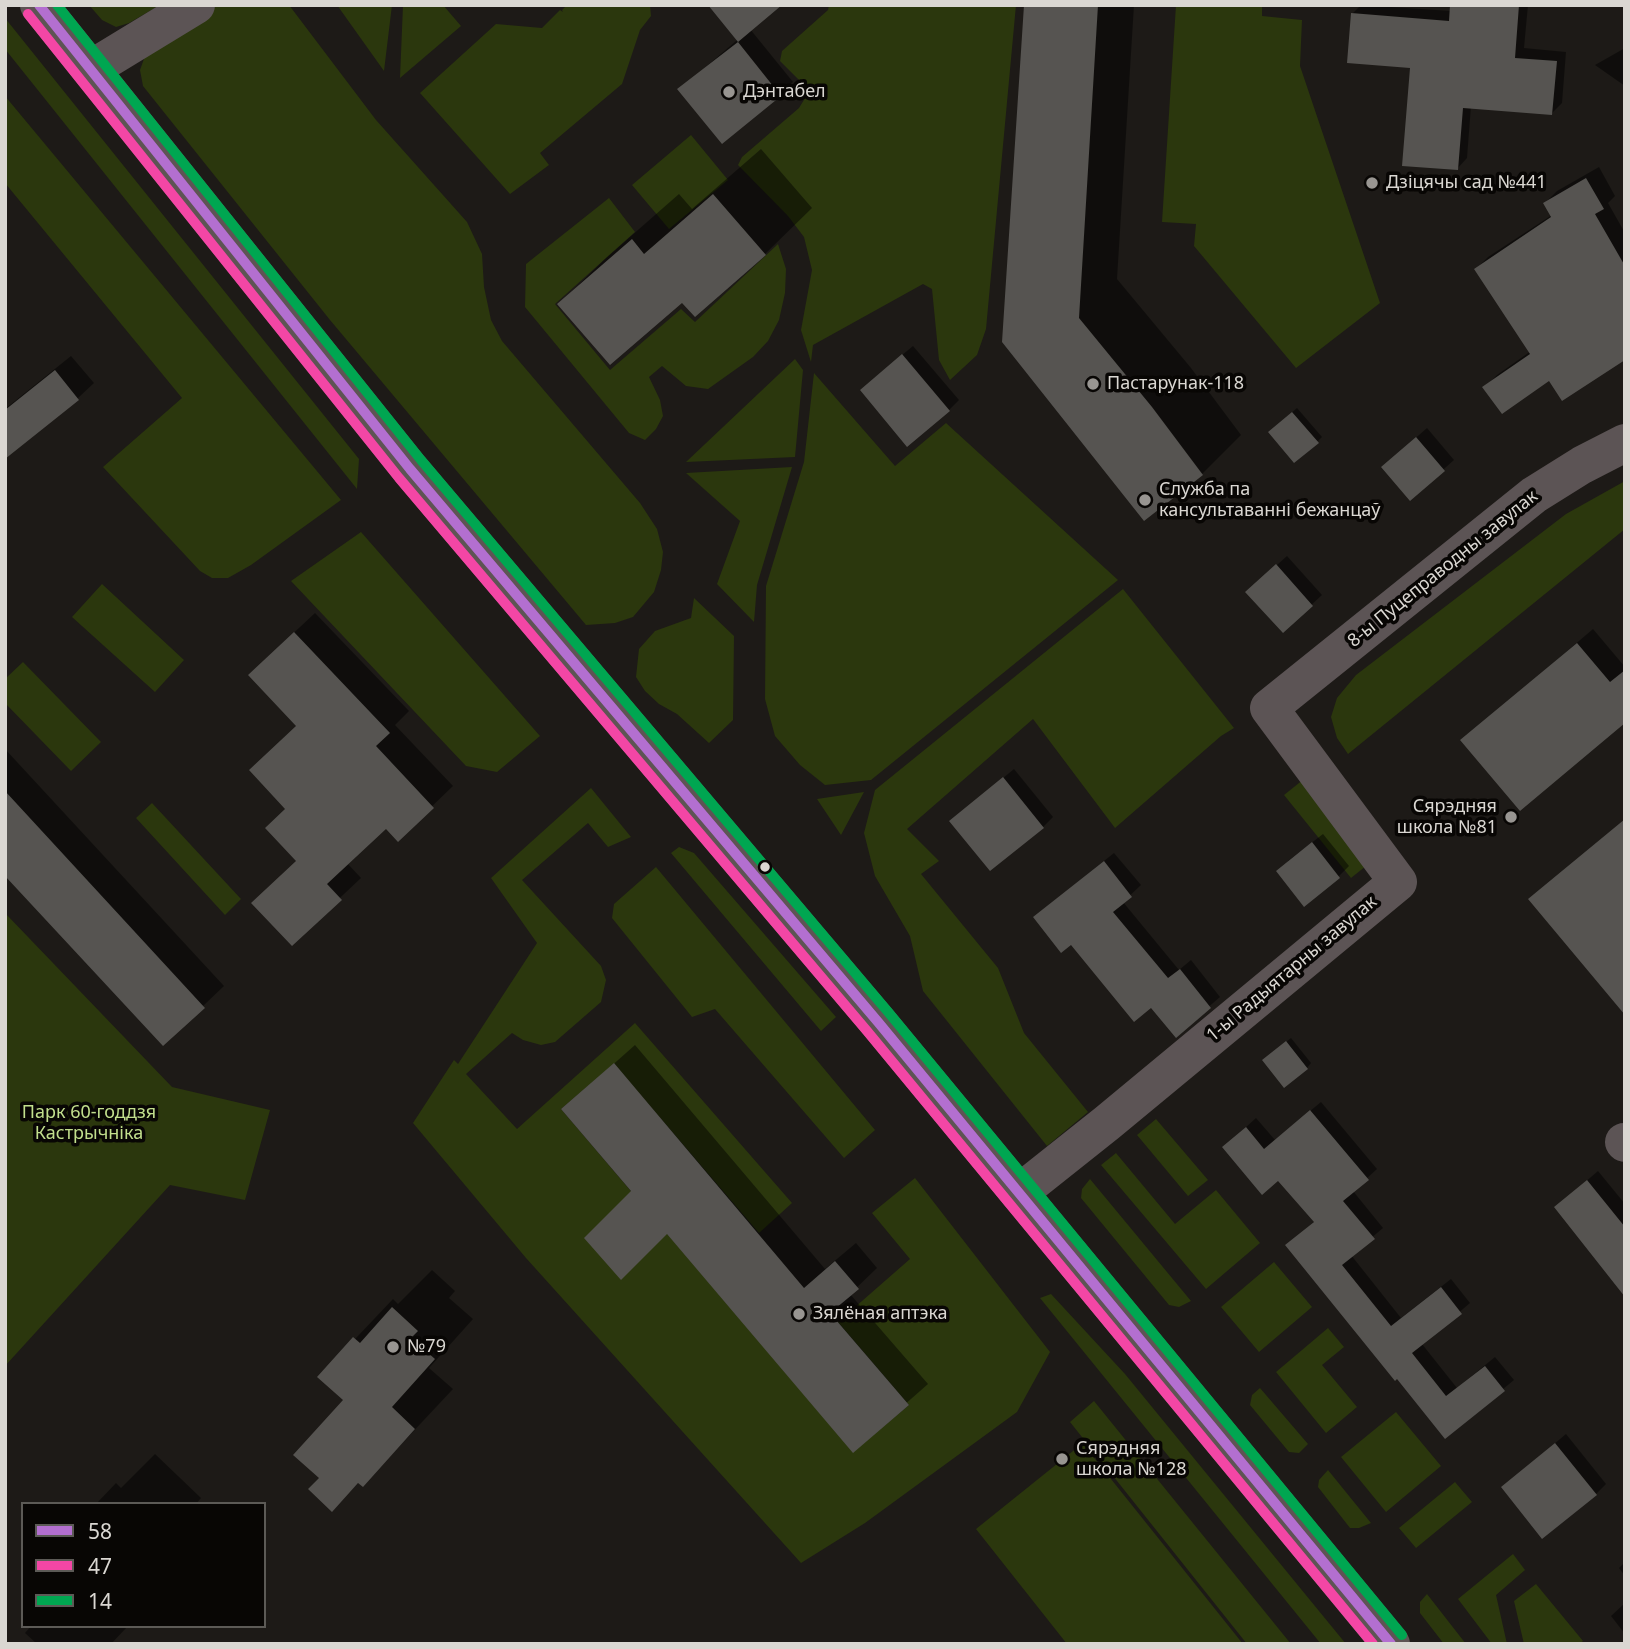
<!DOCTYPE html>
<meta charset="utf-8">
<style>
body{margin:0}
#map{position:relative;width:1630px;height:1649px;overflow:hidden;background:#1d1a17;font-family:"Noto Sans",sans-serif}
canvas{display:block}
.frame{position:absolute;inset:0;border:7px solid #dad7d2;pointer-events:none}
.legend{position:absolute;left:21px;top:1502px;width:245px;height:126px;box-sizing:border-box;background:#080604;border:2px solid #5c5a56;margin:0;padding:9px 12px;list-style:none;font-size:21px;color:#dad7d2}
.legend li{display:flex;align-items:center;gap:14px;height:35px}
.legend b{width:35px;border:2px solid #5c5a56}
</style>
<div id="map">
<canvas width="1630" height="1649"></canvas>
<div class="frame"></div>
<ul class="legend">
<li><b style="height:9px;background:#b36fd0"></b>58</li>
<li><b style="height:9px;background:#f346a5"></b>47</li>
<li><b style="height:9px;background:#00a651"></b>14</li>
</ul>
</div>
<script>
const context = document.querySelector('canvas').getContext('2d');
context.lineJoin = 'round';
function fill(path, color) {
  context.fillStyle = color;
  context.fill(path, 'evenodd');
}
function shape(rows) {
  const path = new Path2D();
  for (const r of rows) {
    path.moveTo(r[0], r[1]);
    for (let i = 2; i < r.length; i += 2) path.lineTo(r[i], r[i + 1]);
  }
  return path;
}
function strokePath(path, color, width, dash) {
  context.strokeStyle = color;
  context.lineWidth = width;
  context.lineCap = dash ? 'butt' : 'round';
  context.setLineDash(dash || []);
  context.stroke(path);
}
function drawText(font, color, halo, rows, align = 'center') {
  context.font = font + ' "Noto Sans",sans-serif';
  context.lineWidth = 7;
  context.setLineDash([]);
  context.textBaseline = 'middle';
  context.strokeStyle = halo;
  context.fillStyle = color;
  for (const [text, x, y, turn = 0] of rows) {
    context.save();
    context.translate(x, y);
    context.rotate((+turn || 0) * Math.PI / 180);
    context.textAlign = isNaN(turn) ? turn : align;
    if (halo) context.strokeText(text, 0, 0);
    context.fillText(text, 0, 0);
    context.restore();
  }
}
const green = shape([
 [89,5,160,5,129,23,116,27,102,20],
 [218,5,289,5,376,120,467,222,482,254,484,287,491,320,502,341,640,503,657,529,663,552,661,570,654,592,633,617,615,623,586,625,330,320,143,86,140,70,145,56],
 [337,5,392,5,384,71],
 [403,5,443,5,461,26,400,78],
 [567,5,650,5,651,16,640,30,622,84,540,153,549,165,510,194,420,93,496,24,542,28,560,10,563,12,562,10],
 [829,5,1016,5,986,329,977,355,950,380,939,360,932,289,923,284,813,345,811,362,801,330,812,270,804,237,788,216,738,165,742,157,799,108,807,95,803,84,780,61,782,51,828,10],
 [1176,5,1262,5,1262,16,1302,20,1300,66,1380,303,1296,368,1194,246,1196,224,1162,222],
 [5,18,359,459,357,489,5,49],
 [5,96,341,500,251,565,228,578,212,578,200,571,103,467,182,398,5,183],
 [691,135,728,180,669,229,632,185],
 [609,198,635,232,555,304,610,370,681,309,695,322,778,244,786,269,785,293,779,320,768,341,753,357,708,389,686,386,662,366,649,377,660,400,663,416,656,429,645,440,629,433,525,307,526,264],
 [795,359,803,370,795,457,686,462],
 [814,373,895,466,946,423,1118,580,871,780,825,785,800,765,775,736,765,699,766,586,804,462],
 [792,467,757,585,754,622,717,584,740,521,686,473],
 [1625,481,1625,529,1348,754,1337,738,1331,717,1337,698,1356,675,1566,514],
 [361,532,540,736,497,772,466,766,291,581],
 [102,584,184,660,155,692,72,617],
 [1123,589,1234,728,1221,736,1115,828,1033,719,907,829,939,861,921,874,998,968,1024,1033,1088,1112,1047,1146,923,991,910,936,875,876,864,833,875,790],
 [694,598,734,636,733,720,709,743,677,714,659,704,645,691,636,677,639,649,655,631,691,618],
 [23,662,101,742,71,771,5,703,5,679],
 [1304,779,1371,862,1351,878,1284,795],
 [591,788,631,837,608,847,588,823,522,880,601,966,606,980,601,1002,555,1042,541,1045,523,1040,512,1033,466,1074,517,1129,635,1023,792,1203,759,1233,614,1064,561,1109,853,1452,909,1405,838,1322,910,1259,872,1213,915,1178,1050,1352,1017,1412,865,1523,801,1563,526,1258,413,1123,454,1060,458,1064,537,943,491,878],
 [864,792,841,835,817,799],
 [152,803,241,899,225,915,136,818],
 [679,847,694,853,836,1017,821,1031,671,853],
 [656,867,875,1130,844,1158,715,1009,692,1017,612,918,614,904],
 [5,913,172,1087,270,1110,245,1200,170,1185,5,1366],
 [1156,1119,1208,1180,1188,1196,1137,1135],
 [1116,1153,1175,1224,1216,1190,1260,1243,1206,1289,1101,1165],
 [1090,1179,1191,1301,1179,1307,1169,1305,1081,1198,1082,1189],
 [1274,1262,1312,1307,1259,1352,1221,1307],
 [1051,1294,1125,1374,1346,1644,1321,1644,1040,1298],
 [1328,1328,1344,1347,1322,1365,1357,1407,1326,1433,1276,1372],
 [1260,1388,1308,1444,1299,1453,1289,1452,1250,1405,1252,1395],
 [1094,1401,1291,1644,1247,1644,1070,1422],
 [1396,1412,1441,1466,1386,1512,1341,1457],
 [1083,1443,1083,1444,1243,1644,1067,1644,976,1529],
 [1328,1470,1371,1523,1359,1528,1350,1528,1318,1487,1319,1480],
 [1455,1482,1472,1502,1416,1548,1399,1528],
 [1513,1554,1525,1570,1496,1595,1507,1644,1492,1644,1458,1599],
 [1536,1584,1583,1641,1579,1644,1524,1644,1514,1601],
 [1427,1594,1466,1644,1444,1644,1420,1613,1420,1602]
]);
const shadow = shape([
 [1025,5,1134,5,1117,279,1191,368,1241,435,1202,474,1144,519,1004,342],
 [1361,5,1451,11,1452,5,1528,5,1524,48,1566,52,1562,103,1552,113,1471,106,1467,158,1457,169,1412,67,1352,14],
 [750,29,793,82,722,141,680,89],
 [1625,48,1625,86,1595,65],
 [761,149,812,208,765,254,695,315,682,300,559,304,606,258,679,194,692,209],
 [1599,167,1615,196,1608,203,1625,233,1625,356,1549,379,1485,387,1497,375,1531,351,1476,269,1488,257,1552,215,1545,203,1557,191],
 [913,346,959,400,949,410,872,380],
 [71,356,94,383,78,398,5,457,5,409],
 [1297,408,1322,437,1318,441,1275,427],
 [1427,428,1454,460,1410,499,1394,457],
 [1287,556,1322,595,1283,631,1258,582],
 [315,613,409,711,395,725,453,786,398,839,386,826,347,863,361,878,292,943,298,860,287,808,297,725,270,655],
 [1593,629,1625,667,1625,721,1463,740],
 [5,749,224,986,163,1044,5,873],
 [1014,769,1053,817,1043,827,951,821],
 [1323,834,1349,866,1339,876,1288,861],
 [1114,853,1141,885,1123,902,1179,970,1191,960,1220,997,1176,1035,1152,1005,1045,908],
 [1291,1038,1311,1063,1307,1068,1269,1056],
 [635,1045,825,1269,856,1243,877,1268,850,1294,928,1384,853,1450,563,1109],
 [1321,1102,1377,1169,1353,1191,1383,1228,1351,1255,1401,1318,1451,1279,1470,1303,1422,1344,1457,1388,1495,1357,1514,1380,1445,1437,1297,1236,1315,1221,1279,1179,1224,1147,1256,1118,1275,1140],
 [1598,1171,1625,1204,1625,1268,1556,1207],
 [432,1270,455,1291,449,1298,473,1319,429,1368,453,1389,363,1485,359,1482,332,1509,321,1478,346,1400,320,1376,393,1299,398,1304],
 [1566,1434,1606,1484,1596,1494,1503,1487],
 [155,1454,201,1498,196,1504,96,1504,116,1483,121,1488],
 [1625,1562,1625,1576,1619,1568],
 [1625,1603,1625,1634,1611,1616],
 [31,1626,128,1626,111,1644,37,1644,25,1633]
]);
const building = shape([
 [708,5,782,5,738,42],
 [1024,5,1098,5,1079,318,1152,407,1203,475,1144,521,1002,342],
 [1450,5,1519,5,1515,58,1557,61,1552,115,1463,108,1458,170,1402,166,1410,68,1347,63,1351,13,1449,21],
 [738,42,781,96,722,144,677,89],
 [1586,178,1604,209,1595,214,1625,266,1625,360,1562,401,1549,381,1502,414,1482,387,1530,354,1474,269,1551,217,1543,203],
 [713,194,766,255,695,317,682,303,610,365,557,304,632,239,644,254],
 [902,354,950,411,907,447,860,390],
 [55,370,79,400,5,459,5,410],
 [1292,412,1319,443,1294,463,1268,432],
 [1416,437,1445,471,1410,501,1381,467],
 [1276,564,1313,606,1283,633,1245,592],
 [294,632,390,733,376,746,434,808,398,842,386,829,327,884,342,900,292,946,251,903,296,861,265,828,285,809,249,770,296,726,248,675],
 [1577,643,1610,682,1625,670,1625,723,1520,811,1460,740],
 [1003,777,1044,828,990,871,949,821],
 [5,791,205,1008,163,1046,5,876],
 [1625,819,1625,1015,1528,899],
 [1312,842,1340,878,1304,907,1276,871],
 [1104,861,1132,897,1113,912,1168,978,1180,969,1211,1008,1176,1038,1151,1008,1134,1022,1071,945,1061,953,1033,917],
 [1286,1041,1308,1069,1284,1088,1262,1060],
 [614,1063,804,1288,835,1261,859,1289,830,1313,909,1405,853,1453,667,1234,621,1280,584,1238,631,1191,561,1109],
 [1310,1110,1369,1180,1343,1201,1375,1239,1342,1265,1391,1326,1441,1287,1462,1314,1412,1353,1446,1396,1485,1366,1505,1391,1445,1439,1397,1379,1395,1381,1285,1245,1314,1222,1278,1181,1262,1195,1222,1147,1246,1127,1264,1149],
 [1587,1180,1625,1227,1625,1297,1554,1207],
 [392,1307,418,1331,411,1338,435,1359,392,1407,415,1429,363,1487,358,1483,332,1512,308,1489,319,1478,293,1455,343,1400,317,1377,353,1337,360,1343],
 [1555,1443,1597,1495,1542,1539,1501,1487]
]);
const minor = shape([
 [91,69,196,5],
 [1624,1142,1625,1143],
 [1019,1193,1107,1123,1398,882,1269,708,1534,495,1582,465,1625,443]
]);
const major = shape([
 [39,5,410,469,878,1022,1391,1644]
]);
const bus1 = shape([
 [39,5,410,469,878,1022,1391,1644]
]);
const bus2 = shape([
 [28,14,399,478,867,1031,1373,1644]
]);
const bus3 = shape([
 [57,5,421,460,889,1013,1402,1635]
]);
const markers = [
 [729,92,7,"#989591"],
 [1372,183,7,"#989591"],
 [1093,384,7,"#989591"],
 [1145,500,7,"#989591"],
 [1511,817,7,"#989591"],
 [765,867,6,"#dad7d2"],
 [799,1314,7,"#989591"],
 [393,1347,7,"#989591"],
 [1062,1459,7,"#989591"]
];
const poiNames = [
 ["Дэнтабел",743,92],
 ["Дзіцячы сад №441",1386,183],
 ["Пастарунак-118",1107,384],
 ["Служба па",1159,490],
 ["кансультаванні бежанцаў",1159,511],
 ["Сярэдняя",1497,807,"right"],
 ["школа №81",1497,828,"right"],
 ["Зялёная аптэка",813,1314],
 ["№79",407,1347],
 ["Сярэдняя",1076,1449],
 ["школа №128",1076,1470]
];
const streetNames = [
 ["8-ы Пуцеправодны завулак",1443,569,-39],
 ["1-ы Радыятарны завулак",1292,969,-40]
];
const parkNames = [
 ["Парк 60-годдзя",89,1113],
 ["Кастрычніка",89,1134]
];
fill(green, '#2b370d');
fill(shadow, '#0007');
fill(building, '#565451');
strokePath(minor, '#5c5455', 38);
strokePath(major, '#5e5454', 38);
strokePath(bus1, '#b36fd0', 10);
strokePath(bus2, '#f346a5', 10);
strokePath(bus3, '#00a651', 10);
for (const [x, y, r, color] of markers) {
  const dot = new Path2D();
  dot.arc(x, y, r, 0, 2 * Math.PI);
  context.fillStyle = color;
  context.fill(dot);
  strokePath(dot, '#080604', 2.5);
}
drawText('18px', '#dad7d2', '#080604', poiNames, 'left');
drawText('18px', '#dad7d2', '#080604', streetNames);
drawText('18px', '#c2df8d', '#080604', parkNames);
</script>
